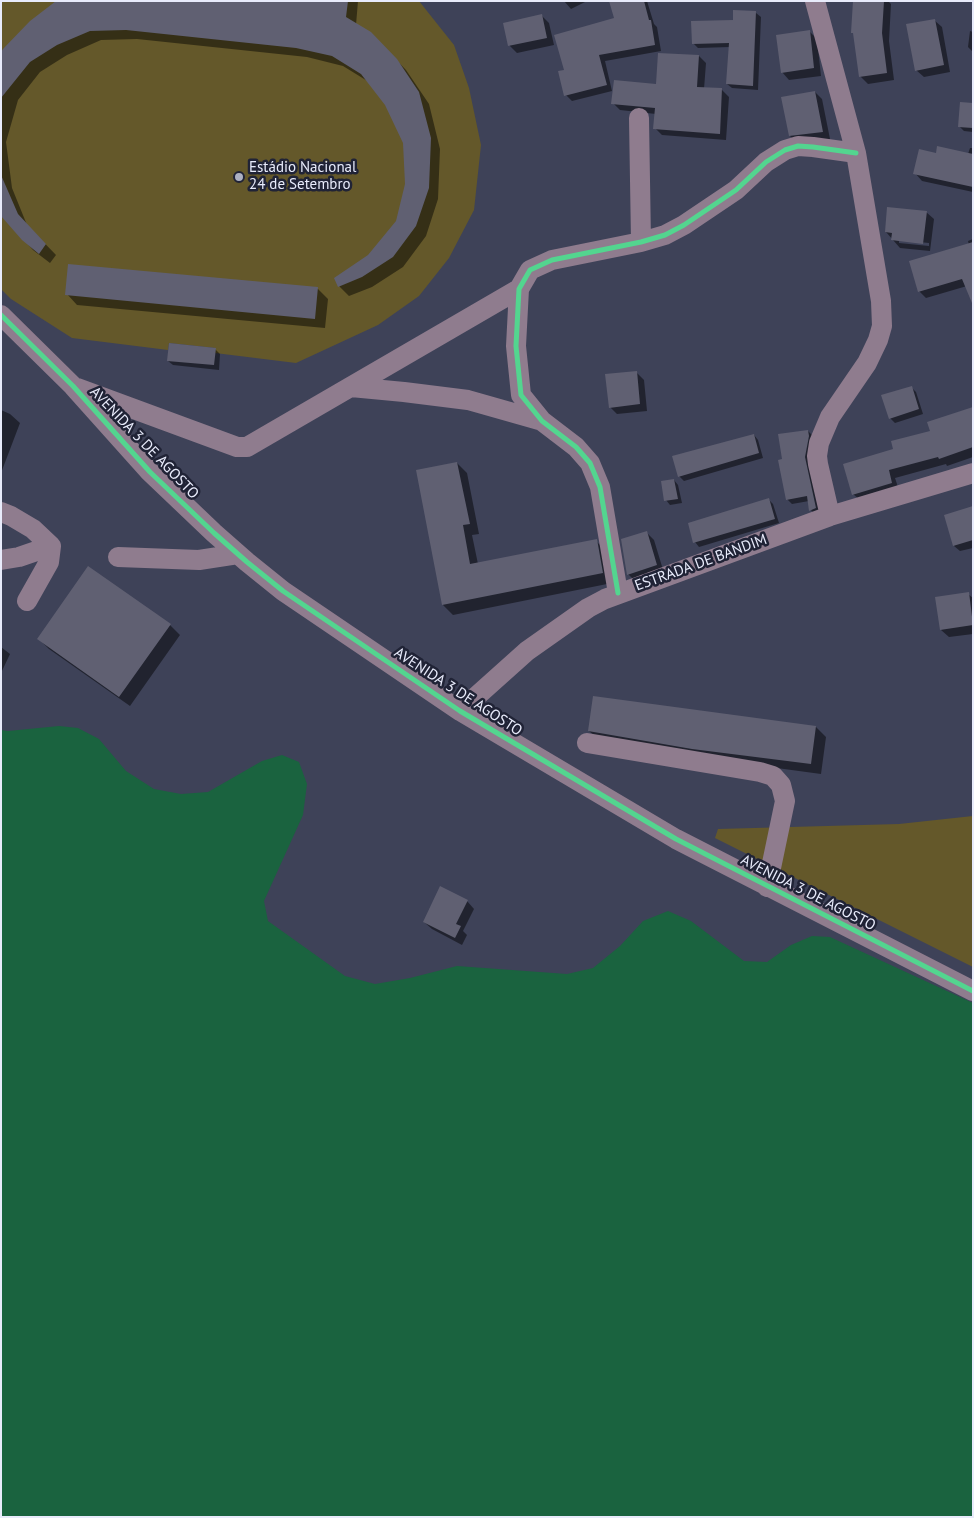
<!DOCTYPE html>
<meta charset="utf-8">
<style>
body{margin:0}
#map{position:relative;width:974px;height:1518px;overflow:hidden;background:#3e4258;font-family:"PT Sans",sans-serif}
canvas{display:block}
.frame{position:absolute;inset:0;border:2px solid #e8ebfb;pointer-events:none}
</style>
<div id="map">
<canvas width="974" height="1518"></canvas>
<div class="frame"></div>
</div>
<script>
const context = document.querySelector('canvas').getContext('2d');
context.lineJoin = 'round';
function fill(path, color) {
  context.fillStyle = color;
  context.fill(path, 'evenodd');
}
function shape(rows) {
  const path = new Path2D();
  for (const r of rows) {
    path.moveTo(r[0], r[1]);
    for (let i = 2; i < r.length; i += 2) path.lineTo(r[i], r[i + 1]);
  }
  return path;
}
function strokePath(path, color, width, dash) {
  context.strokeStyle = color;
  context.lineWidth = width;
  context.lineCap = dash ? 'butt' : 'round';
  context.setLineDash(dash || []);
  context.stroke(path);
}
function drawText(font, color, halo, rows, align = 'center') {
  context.font = font + ' "PT Sans",sans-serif';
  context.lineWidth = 5;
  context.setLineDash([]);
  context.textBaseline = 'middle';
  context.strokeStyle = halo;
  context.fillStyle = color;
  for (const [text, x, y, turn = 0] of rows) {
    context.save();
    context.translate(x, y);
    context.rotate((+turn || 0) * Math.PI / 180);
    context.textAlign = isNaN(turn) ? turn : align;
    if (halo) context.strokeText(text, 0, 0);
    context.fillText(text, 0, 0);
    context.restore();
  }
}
const green = shape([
 [1,1,419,1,454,45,469,88,481,145,474,210,449,258,419,296,378,325,296,363,215,353,215,348,169,343,168,350,72,338,11,299,1,289],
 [973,816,973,967,715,838,718,829,899,824]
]);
const water = shape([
 [59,726,78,728,99,739,126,771,154,789,181,794,208,792,262,761,282,755,299,762,307,784,303,815,264,901,268,921,345,976,375,984,410,978,457,966,567,974,593,968,620,946,643,921,668,911,691,921,744,961,767,962,791,945,812,936,830,937,973,1003,973,1517,1,1517,1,730,8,731]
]);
const shadow = shape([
 [59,1,358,1,356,25,370,33,406,70,429,104,440,149,438,199,426,236,403,267,372,287,349,296,339,286,369,256,398,222,407,184,405,143,387,104,369,82,343,66,307,57,137,39,101,40,67,55,40,72,18,100,6,142,12,188,27,225,56,255,50,263,33,250,1,214,1,55],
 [564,1,587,1,571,9],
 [610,1,647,1,654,24,657,27,661,51,605,61,612,91,572,101,566,95,615,18],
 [854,1,888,1,891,4,889,41,894,80,868,84,860,76],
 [756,13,761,17,758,90,732,88,727,84,730,47,698,48,693,43],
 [542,16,549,23,554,45,517,53,510,46,505,24],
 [934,20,942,27,950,72,924,77,916,70],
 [809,31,817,39,821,76,789,80,782,72],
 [970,31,973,32,973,52,968,47],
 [699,56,706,63,704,89,722,90,729,97,726,140,662,135,655,128,656,114,620,110,613,103,657,86],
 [815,92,822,99,830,139,797,143,790,136],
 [973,104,973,132,964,131,959,126],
 [970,148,973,148,973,192,922,181,915,173,937,155,968,154],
 [926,212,934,219,930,251,900,248,886,232],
 [899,240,929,243,929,246,899,243],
 [973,239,973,303,967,286,926,298,919,291,969,245,968,241],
 [318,289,328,299,325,328,77,305,67,294],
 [215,349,220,354,219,370,173,365,168,361],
 [636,372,644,380,647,411,617,414,610,407],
 [911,387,916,392,923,414,895,423,890,418],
 [973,408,973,457,947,466,946,464,895,478,899,490,861,501,853,494,894,449,931,432],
 [1,410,10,414,20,423,1,473],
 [808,431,813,436,820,513,815,515,811,510,809,501,792,504,787,499,784,460],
 [754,435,758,440,763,458,684,481,679,476],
 [457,463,467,473,479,534,472,535,478,564,596,541,606,551,612,583,453,615,443,605],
 [674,480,678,485,682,503,670,505,666,500],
 [769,500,773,504,779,523,699,547,695,542],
 [973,508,973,548,960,551,954,546],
 [646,532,654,540,664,573,636,582,628,574],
 [968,594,973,598,973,634,949,637,941,630],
 [170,625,180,635,130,706,49,649,39,639],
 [1,647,10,654,1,673],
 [816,727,826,737,821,774,703,758,600,741,589,731],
 [467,901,474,909,463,931,467,935,462,945,432,929,424,922]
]);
const building = shape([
 [56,1,348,1,346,17,371,32,397,59,419,92,431,138,429,188,416,226,393,257,362,277,338,287,334,278,368,255,396,221,405,184,403,143,385,105,361,74,332,56,296,48,126,30,90,31,57,45,30,62,1,98,1,52,3,49,30,21],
 [609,1,644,1,649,20,651,20,655,45,599,55,607,85,564,96,558,71,564,70,554,35,614,18],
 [853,1,884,1,882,33,887,73,859,77,853,33,851,33],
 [733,10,756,11,753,86,726,84,729,43,692,44,691,21,733,20],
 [542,14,547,38,508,46,503,23],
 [935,19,944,65,915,71,906,24],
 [810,30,814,68,781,73,776,35],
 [658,53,699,55,697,87,722,88,720,134,653,129,655,108,611,104,614,80,656,84],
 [815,91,823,132,789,136,781,97],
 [960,102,973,103,973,128,958,127],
 [937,146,973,154,973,187,913,174,919,149,936,153],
 [1,175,18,214,46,244,39,254,22,240,1,216],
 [887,207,927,211,923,244,891,240,892,233,885,232],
 [973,242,973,303,972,303,962,279,918,292,909,261],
 [68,264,318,287,315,319,65,295],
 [169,343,216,348,214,365,167,361],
 [637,371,640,404,609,408,605,374],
 [912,386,919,409,889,419,881,395],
 [973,407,973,447,939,459,938,457,889,470,892,483,852,495,843,464,893,449,891,441,930,431,927,422],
 [808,430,809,436,805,457,816,508,809,511,807,496,786,500,778,460,782,459,778,434],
 [754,434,759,453,678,477,672,456],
 [457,462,470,524,463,525,470,564,597,539,603,573,442,605,416,470],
 [674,479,678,499,664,501,661,481],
 [769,498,775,519,693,543,688,523],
 [973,506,973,540,953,546,944,515],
 [647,531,657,565,627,575,621,539],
 [88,566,171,624,119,697,37,639],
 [969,592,973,625,940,630,935,597],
 [593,696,816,726,811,764,692,749,588,731],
 [440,886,468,900,456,924,461,926,455,938,423,922]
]);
const minor = shape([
 [815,1,856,153,881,301,882,326,878,340,867,363,830,417,819,443,817,456,818,464,830,516],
 [639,118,641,242],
 [1,315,73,386,150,472,214,533,247,562,283,591,460,711,676,839,973,991],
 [351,387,404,392,468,400,542,421],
 [77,388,237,447,247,447,519,289],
 [1,512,11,516,33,529,51,546,49,562,27,601],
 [118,557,199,560,238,554],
 [1,560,19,557,51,546],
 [618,593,600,487,590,463,576,447,542,421,521,395,516,346,519,289,530,270,552,260,641,242,665,235,684,225,736,190,766,162,785,150,798,146,813,147,856,153],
 [460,711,527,651,588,608,605,599,830,516,973,473],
 [587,743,760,772,773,776,781,785,785,801,767,887]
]);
const cycleway = shape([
 [1,315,73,386,150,472,214,533,247,562,283,591,460,711,676,839,973,991],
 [618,593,600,487,590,463,576,447,542,421,521,395,516,346,519,289,530,270,552,260,641,242,665,235,684,225,736,190,766,162,785,150,798,146,813,147,856,153]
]);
const markers = [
 [239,177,5,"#acb0c2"]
];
const poiNames = [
 ["Estádio Nacional",249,168],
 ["24 de Setembro",249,185]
];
const streetNames = [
 ["AVENIDA 3 DE AGOSTO",144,443,46],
 ["ESTRADA DE BANDIM",701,563,-20],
 ["AVENIDA 3 DE AGOSTO",458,692,33],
 ["AVENIDA 3 DE AGOSTO",808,893,27]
];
fill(green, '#64582a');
fill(water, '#1a633f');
fill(shadow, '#0007');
fill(building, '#606072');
strokePath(minor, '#8f7c8e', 20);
strokePath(cycleway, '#53d58f', 5);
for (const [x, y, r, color] of markers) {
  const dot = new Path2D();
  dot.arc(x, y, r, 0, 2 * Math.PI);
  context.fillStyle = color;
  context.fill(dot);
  strokePath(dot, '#202336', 2);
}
drawText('15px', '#e8ebfb', '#202336', poiNames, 'left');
drawText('15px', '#e8ebfb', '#202336', streetNames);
</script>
